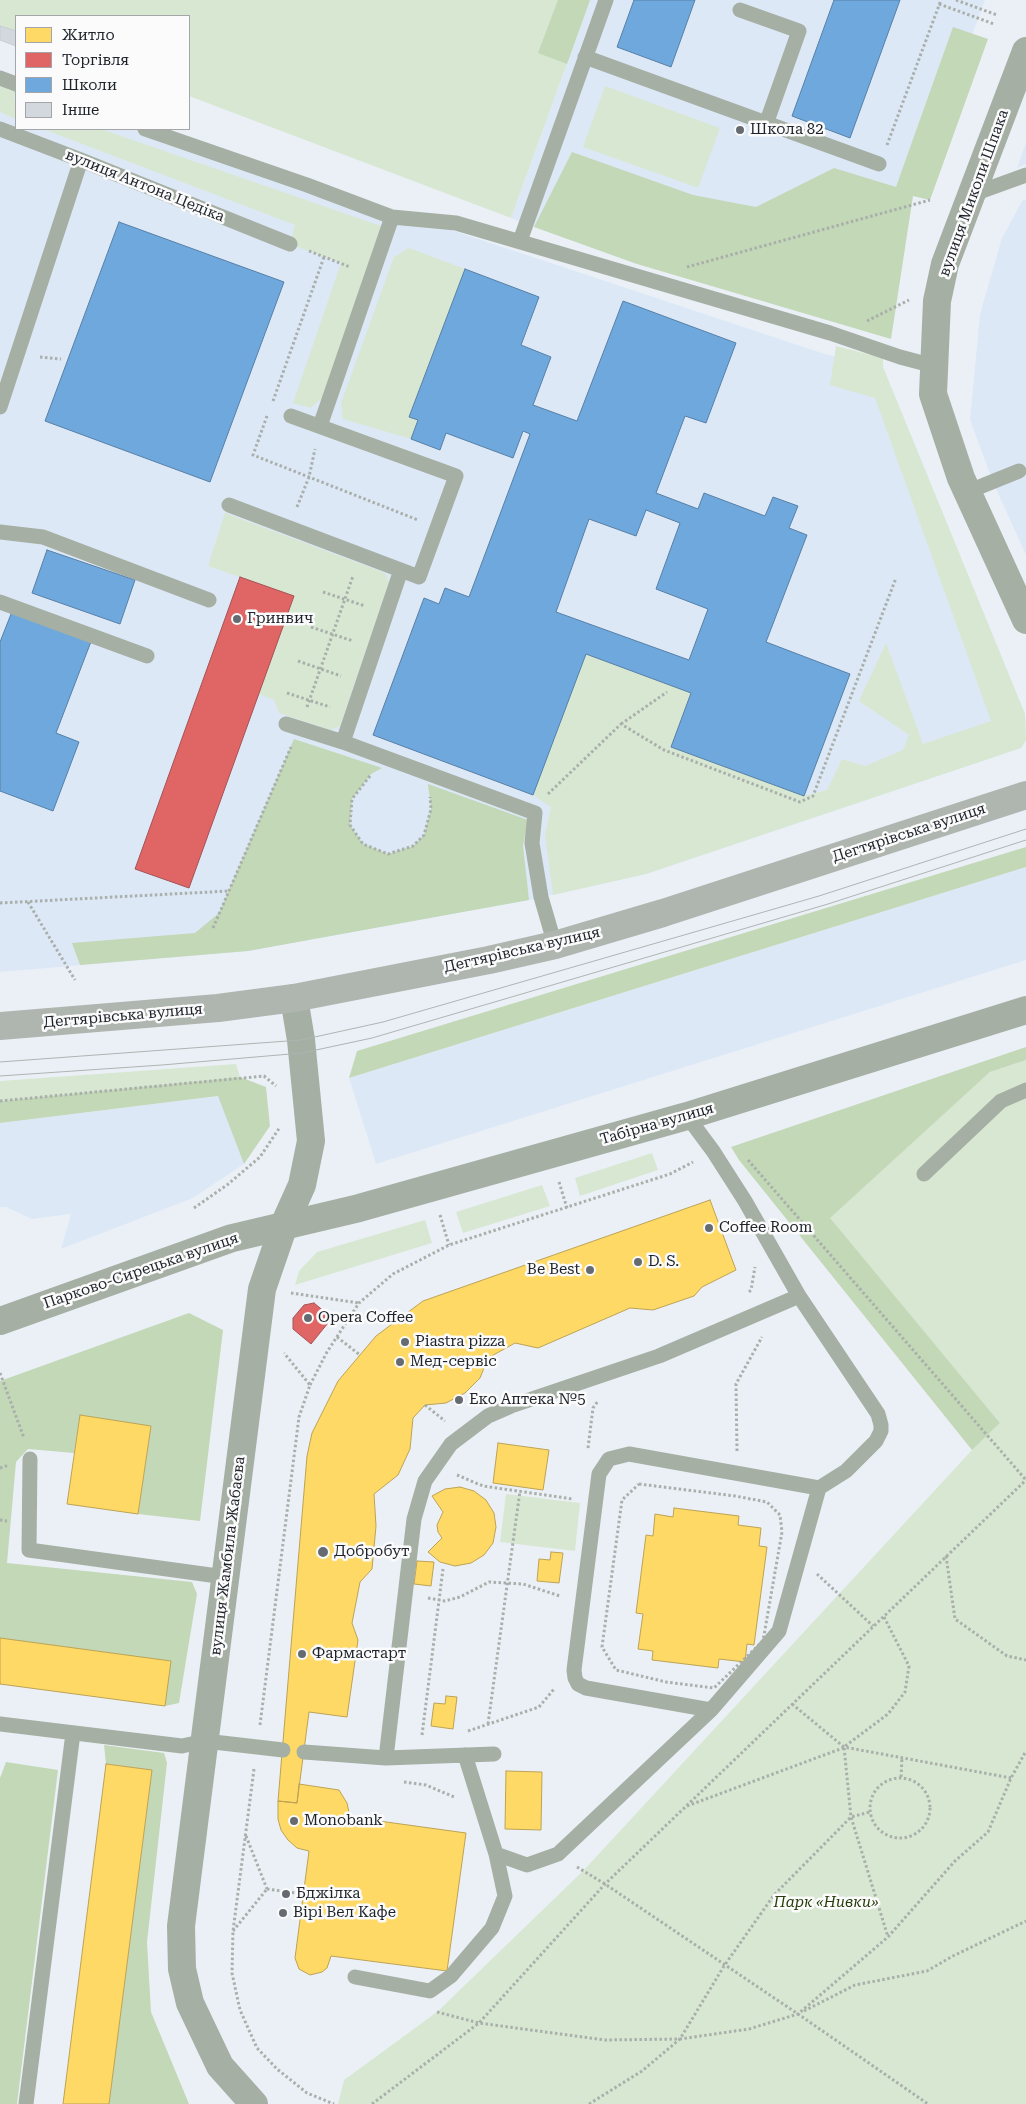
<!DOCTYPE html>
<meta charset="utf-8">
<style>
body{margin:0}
#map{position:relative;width:1026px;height:2104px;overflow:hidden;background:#ebf0f7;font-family:"Roboto Serif",serif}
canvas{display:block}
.legend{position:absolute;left:15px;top:15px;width:175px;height:115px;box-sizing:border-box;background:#fbfbfb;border:1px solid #a3a5a8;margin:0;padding:6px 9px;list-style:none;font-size:15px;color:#1e232b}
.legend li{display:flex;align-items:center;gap:10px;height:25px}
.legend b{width:25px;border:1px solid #a3a5a8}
</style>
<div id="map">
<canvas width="1026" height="2104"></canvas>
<ul class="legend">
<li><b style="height:14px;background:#ffd966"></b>Житло</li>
<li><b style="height:14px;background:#e06666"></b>Торгівля</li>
<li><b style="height:14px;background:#6fa8dc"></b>Школи</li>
<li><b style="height:14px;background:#d3d8df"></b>Інше</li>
</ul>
</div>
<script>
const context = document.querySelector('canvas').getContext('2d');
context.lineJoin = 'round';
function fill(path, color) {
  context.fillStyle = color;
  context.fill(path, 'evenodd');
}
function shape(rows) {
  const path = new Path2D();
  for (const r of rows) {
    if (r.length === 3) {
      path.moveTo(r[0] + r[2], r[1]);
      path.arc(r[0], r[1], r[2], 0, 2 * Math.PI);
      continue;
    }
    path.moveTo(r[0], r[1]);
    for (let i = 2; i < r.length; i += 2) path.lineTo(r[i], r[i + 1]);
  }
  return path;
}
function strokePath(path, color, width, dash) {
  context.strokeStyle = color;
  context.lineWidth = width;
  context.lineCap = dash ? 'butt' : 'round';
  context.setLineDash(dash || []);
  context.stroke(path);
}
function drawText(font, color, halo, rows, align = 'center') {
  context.font = font + ' "Roboto Serif",serif';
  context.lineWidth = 5;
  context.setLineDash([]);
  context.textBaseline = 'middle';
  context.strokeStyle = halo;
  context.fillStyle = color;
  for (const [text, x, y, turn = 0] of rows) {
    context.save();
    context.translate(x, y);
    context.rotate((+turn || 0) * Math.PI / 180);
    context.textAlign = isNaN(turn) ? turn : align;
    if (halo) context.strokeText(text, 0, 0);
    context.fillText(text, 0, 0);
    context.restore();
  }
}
const built = shape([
 [590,0,985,0,913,196,637,264,511,218],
 [0,70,16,76,16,129,165,129,400,213,825,354,883,367,1025,714,1026,740,1021,748,646,874,529,900,248,951,0,972],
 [1026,143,1026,164,1017,168],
 [1026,199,1026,555,993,482,970,420,980,314,1002,238,1022,201],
 [1026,867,1026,960,376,1164,349,1078],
 [219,1096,244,1164,193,1198,61,1249,71,1214,32,1219,6,1207,0,1207,0,1123]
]);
const green = shape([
 [0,0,590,0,511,218,189,96,189,16,16,16,16,31,0,26],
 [0,85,16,86,14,98,16,99,16,119,0,112],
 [605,86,720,128,698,188,583,147],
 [43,129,101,129,381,226,325,396,310,408,293,403,341,263,290,244,295,225],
 [409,248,465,269,409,416,418,420,411,439,343,419,341,403,394,257],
 [836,346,883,358,883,367,1025,714,1026,740,1021,748,646,874,553,895,545,835,551,807,533,795,586,654,691,693,671,747,804,796,827,790,842,759,865,766,903,750,909,735,859,701,886,643,923,744,991,721,875,398,830,385],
 [225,513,385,573,389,582,340,726,331,730,279,713,274,700,259,694,294,596,208,566],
 [1026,1060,1026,2104,338,2104,344,2080,437,2012,583,1871,972,1450,1000,1423,829,1218,990,1072],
 [236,1064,240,1077,0,1101,0,1081],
 [652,1153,658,1170,580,1196,575,1178],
 [542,1185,550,1206,463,1233,456,1212],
 [425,1220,432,1243,295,1285,299,1271,317,1252],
 [506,1494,580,1503,575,1551,500,1542]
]);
const forest = shape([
 [558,0,590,0,567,64,538,53],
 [953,27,988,39,930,200,913,196,891,339,637,264,534,227,572,152,693,195,756,207,834,168,896,187],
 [294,739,382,768,371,774,352,799,350,825,363,844,388,854,413,846,424,835,431,809,428,784,528,820,523,846,529,900,248,951,80,965,72,943,195,933,219,913],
 [1026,847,1026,867,349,1078,357,1051],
 [1026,1047,1026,1060,990,1072,830,1218,1000,1423,972,1450,739,1160,731,1147],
 [240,1077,266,1087,270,1126,244,1164,218,1096,0,1123,0,1101],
 [189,1313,223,1330,200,1521,138,1514,151,1426,80,1415,74,1453,28,1449,16,1462,7,1563,192,1582,197,1594,179,1703,165,1706,170,1661,0,1638,0,1381],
 [104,1745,164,1753,167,1763,147,1942,151,2012,189,2104,109,2104,152,1770,106,1764],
 [6,1762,58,1770,17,2104,0,2104,0,1778]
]);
const homes = shape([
 [710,1200,736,1270,702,1287,694,1296,653,1310,630,1308,538,1348,515,1343,488,1358,480,1378,465,1393,446,1403,425,1405,413,1418,410,1449,398,1475,374,1494,376,1526,372,1569,360,1582,352,1623,358,1640,347,1717,309,1712,297,1803,278,1801,307,1456,312,1433,338,1381,376,1336,423,1301,710,1200],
 [80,1415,151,1426,138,1514,67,1504,80,1415],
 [498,1443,549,1450,543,1490,493,1483,498,1443],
 [460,1487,474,1491,486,1500,494,1513,496,1527,493,1543,484,1555,471,1563,455,1566,440,1562,428,1552,442,1538,438,1532,437,1525,443,1512,432,1496,445,1489,460,1487],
 [674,1508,739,1516,738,1525,761,1528,759,1546,767,1547,754,1645,747,1644,745,1662,719,1659,718,1668,652,1660,653,1651,638,1649,643,1614,636,1613,646,1535,653,1536,655,1514,673,1517,674,1508],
 [551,1552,563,1553,559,1583,537,1581,539,1559,550,1560,551,1552],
 [417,1561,434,1562,431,1586,414,1584,417,1561],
 [0,1638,171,1661,165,1706,0,1684,0,1638],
 [446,1696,457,1697,453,1729,431,1726,434,1703,445,1704,446,1696],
 [106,1764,152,1770,109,2104,63,2104,106,1764],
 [506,1771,542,1772,541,1830,505,1829,506,1771],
 [299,1784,339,1790,347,1803,350,1817,466,1833,447,1971,331,1956,327,1968,322,1972,310,1975,299,1969,295,1958,309,1851,297,1848,288,1840,281,1830,278,1819,278,1801,297,1803,299,1784]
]);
const shops = shape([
 [240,577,294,596,189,888,135,869,240,577],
 [314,1303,332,1318,311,1344,293,1329,293,1318,304,1305,314,1303]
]);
const schools = shape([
 [634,0,695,0,671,67,617,47,634,0],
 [834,0,900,0,850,138,792,116,834,0],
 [119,222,284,282,210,482,45,421,119,222],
 [465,269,539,297,521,345,551,357,533,405,577,421,623,301,736,343,706,423,685,416,656,493,698,509,704,493,765,516,773,497,798,506,789,528,807,535,766,642,850,674,804,796,671,747,691,693,586,654,533,795,373,735,424,598,439,604,445,588,469,597,530,434,523,431,513,458,446,433,440,450,411,439,418,420,409,417,465,269],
 [646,510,680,523,656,589,708,609,689,660,556,612,589,519,636,536,646,510],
 [47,550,135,580,120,624,32,593,47,550],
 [13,609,92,639,56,733,79,742,53,811,0,791,0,642,13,609]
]);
const building = shape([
 [0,26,16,31,16,46,0,40,0,26]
]);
const path = shape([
 [956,0,997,15],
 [939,4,994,24],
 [887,145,941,0],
 [309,251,350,267],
 [687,267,930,200],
 [867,321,909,300],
 [40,357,61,359],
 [273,401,324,257],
 [267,416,253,455,418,520],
 [297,507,309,477,315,449],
 [323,592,365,606],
 [311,627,353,641],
 [298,661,341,676],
 [287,693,330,707],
 [307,707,353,576],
 [621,724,667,692],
 [370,776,352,799,350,825,363,844,388,854,413,846,424,835,431,809,430,797],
 [548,794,621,724,664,750,800,802,813,796,896,578],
 [28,902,75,980],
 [0,903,229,891],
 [213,928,291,747],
 [0,1101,264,1076,276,1086],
 [748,1160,1026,1480],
 [559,1182,567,1208],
 [194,1208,227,1185,260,1157,280,1127],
 [440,1215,449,1245],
 [749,1292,751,1290,755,1267],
 [291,1293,359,1303],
 [337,1337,360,1355],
 [0,1373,24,1438],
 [310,1385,327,1352,359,1303,393,1274,449,1245,670,1174,693,1162],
 [425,1405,445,1421],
 [588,1448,593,1408,598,1401],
 [737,1451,736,1384,762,1337],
 [0,1468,9,1465],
 [457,1475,483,1486,573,1499],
 [639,1484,735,1496,767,1502,780,1515,782,1532,763,1641,714,1688,666,1682,616,1670,602,1647,622,1500,639,1484],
 [0,1520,7,1521],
 [946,1556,955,1619,1007,1656,1026,1660],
 [817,1574,873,1626],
 [428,1598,445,1601,460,1597,489,1582,523,1584,560,1596],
 [884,1617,909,1666,905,1692,888,1714,844,1747,851,1817,888,1937],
 [792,1704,844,1747,1011,1778],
 [488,1724,520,1491],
 [260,1725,299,1417,310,1385,284,1353],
 [468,1731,539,1707,554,1689],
 [422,1735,443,1569],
 [254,1769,233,1931,232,1973,240,2010,257,2048,277,2069,307,2093,334,2104],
 [901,1777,902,1758],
 [900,1808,30],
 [404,1782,426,1785,454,1797],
 [687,1806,843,1748],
 [246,1836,267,1889],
 [577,1867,605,1884,798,2014,928,2104],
 [267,1889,303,1894],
 [233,1931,267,1889],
 [804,2011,855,1985,927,1971,953,1956,1026,1921],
 [437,2012,479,2023,605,2040,680,2039,749,2029,798,2014,888,1937,955,1861,988,1832,1011,1778,1026,1751],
 [372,2104,479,2023,605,1884,1026,1480],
 [589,2104,642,2071,680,2039,724,1966,774,1895,851,1817,870,1812]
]);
const service = shape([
 [740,10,799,31,766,124],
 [585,57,879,164],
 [0,78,16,84],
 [0,129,81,160,290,244],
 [145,129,307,185,392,217,456,223,830,333,900,357,934,366],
 [971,195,1026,175],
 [520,241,606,0],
 [0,407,81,160],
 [320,426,392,217],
 [967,492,1019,471],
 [229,505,419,577,456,476,291,416],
 [0,532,43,537,209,600],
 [0,602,147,656],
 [286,724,343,742,535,813,532,843,541,897,555,945],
 [343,742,401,570],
 [924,1174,1001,1101,1026,1090],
 [30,1459,29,1550,225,1577],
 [711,1710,586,1688,578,1684,575,1678,574,1670,599,1474,609,1459,629,1454,819,1488],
 [0,1724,182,1746,205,1741,283,1750],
 [304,1752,386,1758,494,1754],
 [386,1758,414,1519,425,1481,451,1444,488,1416,511,1406,659,1356,799,1296],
 [496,1854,527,1865,558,1854,711,1710,779,1631,819,1488,846,1471,876,1441,881,1431,881,1425,878,1414,799,1296,745,1201,713,1151,687,1116],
 [355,1977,430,1991,451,1976,492,1928,505,1896,496,1854,465,1755],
 [26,2104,73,1733]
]);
const minor = shape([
 [1026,51,945,264,937,301,933,394,961,478,1026,620],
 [0,1321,232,1238,359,1208,687,1116,1026,1010]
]);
const tertiary = shape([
 [254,2104,220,2066,190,2003,182,1969,181,1926,262,1289,284,1225,302,1185,311,1141,301,1040,294,998]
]);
const secondary = shape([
 [0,1026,218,1008,294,998,489,960,555,945,663,913,1026,795]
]);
const tram = shape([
 [0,1062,301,1040,383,1022,819,896,1026,829],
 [0,1076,162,1065,302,1053,372,1038,828,904,1026,840]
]);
const markers = [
 [740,130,5,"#666b72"],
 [237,619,5,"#666b72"],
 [709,1228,5,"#666b72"],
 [638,1262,5,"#666b72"],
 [590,1270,5,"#666b72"],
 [308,1318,5,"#666b72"],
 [405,1342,5,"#666b72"],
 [400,1362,5,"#666b72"],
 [459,1400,5,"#666b72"],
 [323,1552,6,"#666b72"],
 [302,1654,5,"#666b72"],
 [294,1821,5,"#666b72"],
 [286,1894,5,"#666b72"],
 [283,1913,5,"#666b72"]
];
const poiNames = [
 ["Школа 82",750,130],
 ["Гринвич",247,619],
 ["Coffee Room",719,1228],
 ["D. S.",648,1262],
 ["Be Best",580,1270,"right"],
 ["Opera Coffee",318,1318],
 ["Piastra pizza",415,1342],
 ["Мед-сервіс",410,1362],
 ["Еко Аптека №5",469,1400],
 ["Добробут",334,1552],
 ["Фармастарт",312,1654],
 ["Monobank",304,1821],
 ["Бджілка",296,1894],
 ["Вірі Вел Кафе",293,1913]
];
const streetNames = [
 ["вулиця Антона Цедіка",145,186,22],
 ["вулиця Миколи Шпака",974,193,-70],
 ["Дегтярівська вулиця",909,833,-18],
 ["Дегтярівська вулиця",522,950,-13],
 ["Дегтярівська вулиця",123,1016,-5],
 ["Табірна вулиця",657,1124,-16],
 ["Парково-Сирецька вулиця",141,1271,-19],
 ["вулиця Жамбила Жабаєва",228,1556,-83]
];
const parkNames = [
 ["Парк «Нивки»",826,1903]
];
fill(built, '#dde8f7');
fill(green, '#d8e7d2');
fill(forest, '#c2d8b6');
fill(homes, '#ffd966');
strokePath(homes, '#bca254', 1);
fill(shops, '#e06666');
strokePath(shops, '#a65254', 1);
fill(schools, '#6fa8dc');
strokePath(schools, '#5780a7', 1);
fill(building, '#d3d8df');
strokePath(building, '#c7ccd4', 1);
strokePath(path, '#a9afaa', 3, [2.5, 2.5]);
strokePath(service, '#a6afa4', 15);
strokePath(minor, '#a6afa4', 28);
strokePath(tertiary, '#a6afa4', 28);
strokePath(secondary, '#afb6b0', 28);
strokePath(tram, '#aeb4b2', 1);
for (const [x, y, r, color] of markers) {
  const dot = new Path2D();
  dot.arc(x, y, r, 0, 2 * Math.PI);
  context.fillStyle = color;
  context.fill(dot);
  strokePath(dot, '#fbfbfb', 2);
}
drawText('15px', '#1e232b', '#fbfbfb', poiNames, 'left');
drawText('15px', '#1e232b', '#fbfbfb', streetNames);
drawText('italic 15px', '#273d0c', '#fbfbfb', parkNames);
</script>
